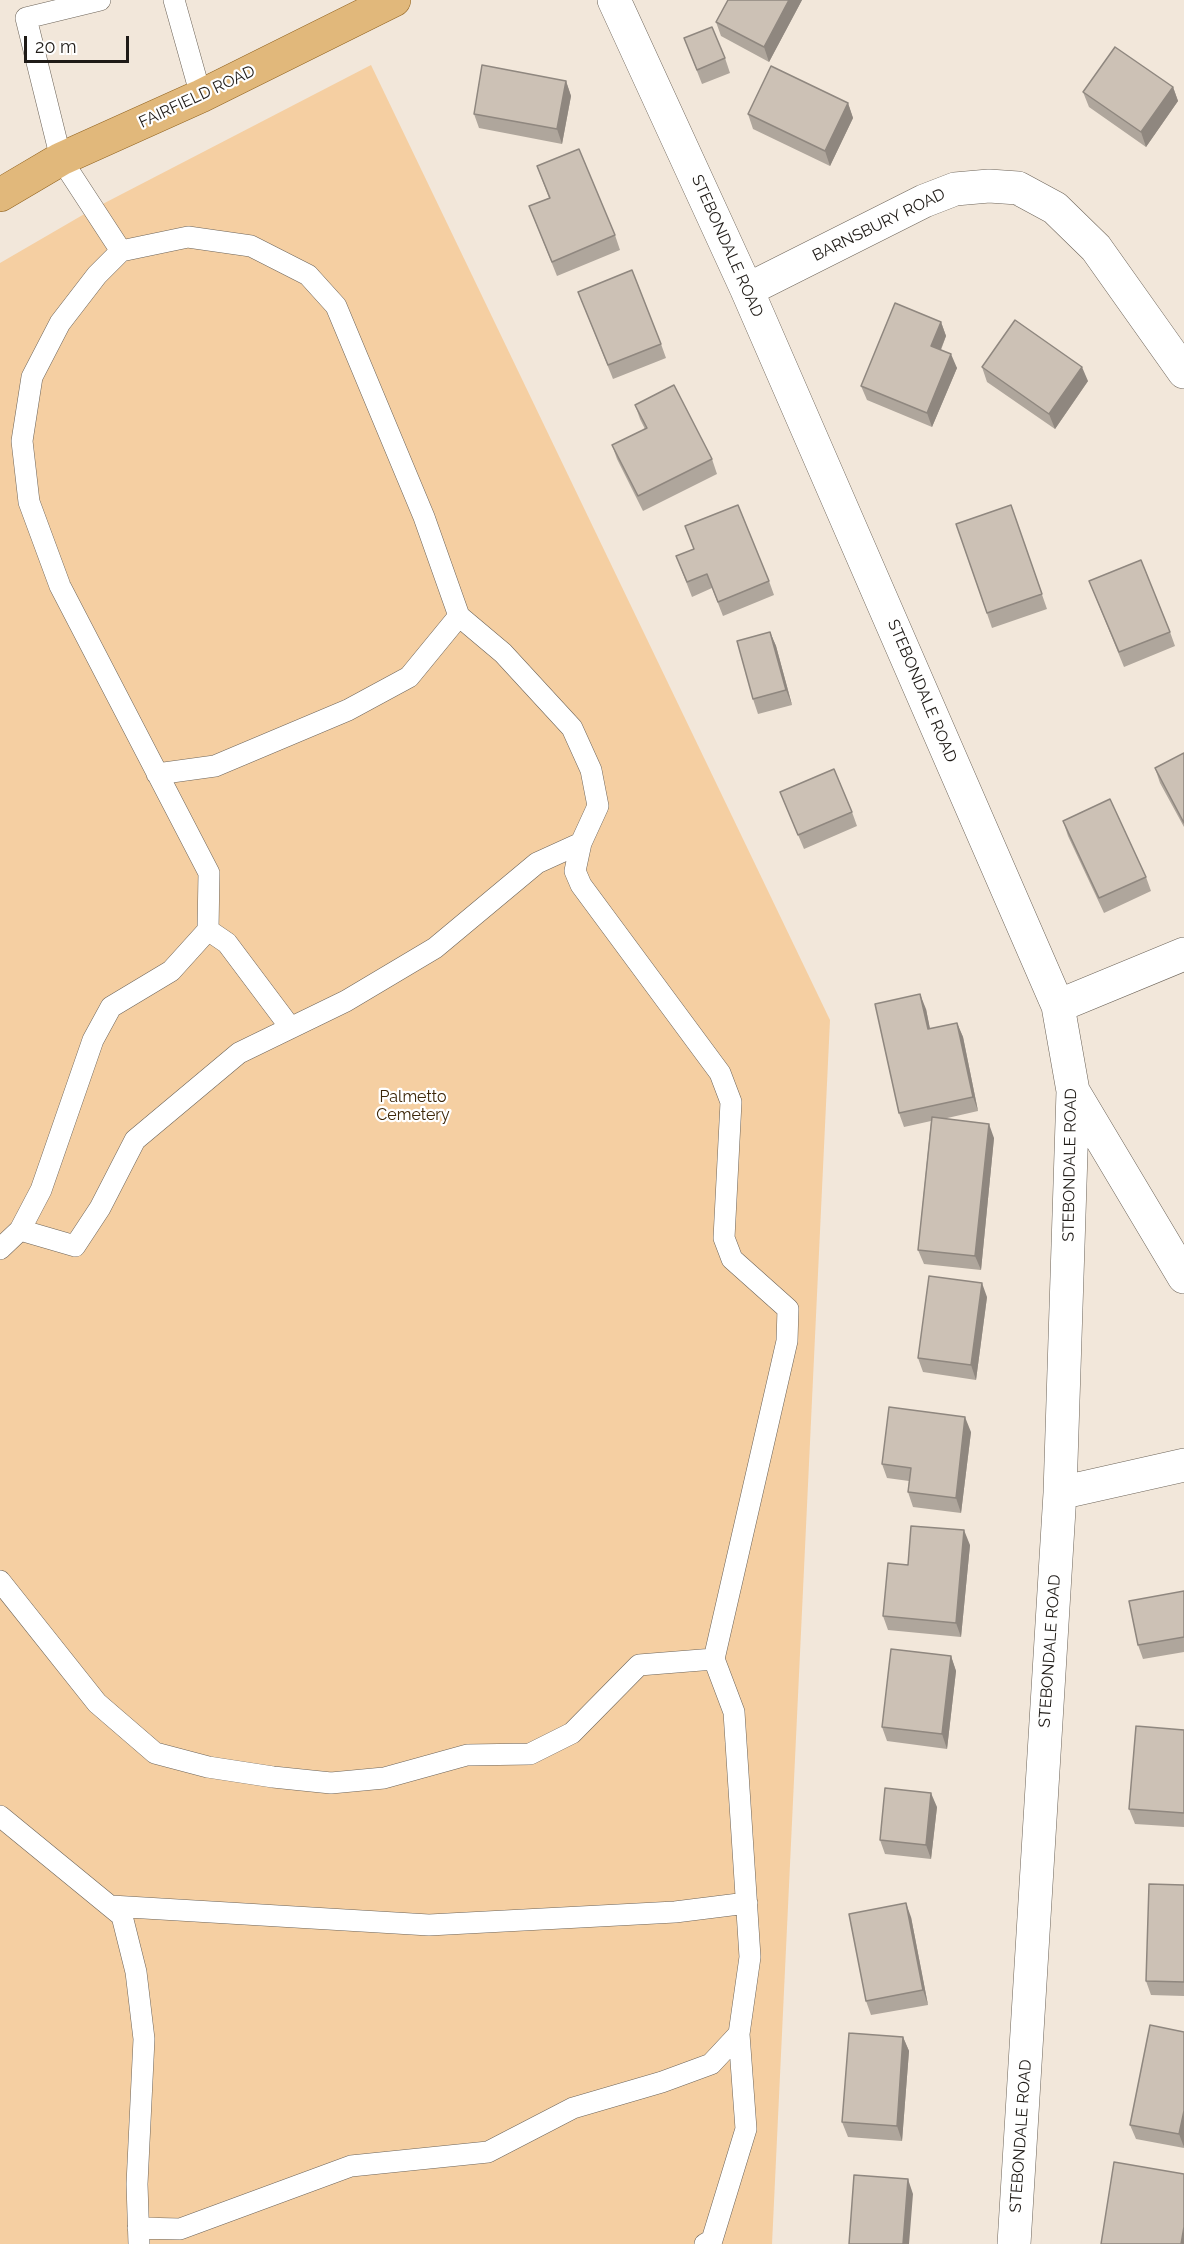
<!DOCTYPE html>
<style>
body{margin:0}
#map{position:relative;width:1184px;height:2244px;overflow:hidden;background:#f2e7da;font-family:Raleway,sans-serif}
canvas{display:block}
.scale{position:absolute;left:24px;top:36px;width:105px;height:27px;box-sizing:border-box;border:3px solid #1f1b17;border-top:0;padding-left:8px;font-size:18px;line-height:21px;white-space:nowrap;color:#1f1b17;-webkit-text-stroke:4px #fff;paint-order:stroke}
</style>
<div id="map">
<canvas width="1184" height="2244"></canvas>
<div class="scale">20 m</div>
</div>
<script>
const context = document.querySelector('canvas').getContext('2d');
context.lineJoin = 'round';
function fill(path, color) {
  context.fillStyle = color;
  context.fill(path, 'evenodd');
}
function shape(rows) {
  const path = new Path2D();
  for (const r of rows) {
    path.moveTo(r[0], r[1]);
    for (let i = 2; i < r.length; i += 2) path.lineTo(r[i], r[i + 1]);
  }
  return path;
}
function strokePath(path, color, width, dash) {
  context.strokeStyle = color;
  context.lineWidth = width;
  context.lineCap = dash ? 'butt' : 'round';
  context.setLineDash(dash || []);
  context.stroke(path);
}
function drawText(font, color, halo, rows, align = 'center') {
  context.font = font + ' Raleway,sans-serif';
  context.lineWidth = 4.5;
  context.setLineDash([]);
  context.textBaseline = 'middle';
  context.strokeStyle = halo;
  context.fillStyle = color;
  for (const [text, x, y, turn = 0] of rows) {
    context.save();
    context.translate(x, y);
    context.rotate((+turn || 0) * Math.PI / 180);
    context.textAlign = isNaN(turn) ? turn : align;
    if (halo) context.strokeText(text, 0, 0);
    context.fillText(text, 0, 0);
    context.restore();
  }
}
const green = shape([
 [371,65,830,1020,772,2244,0,2244,0,263,93,209]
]);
const service = shape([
 [100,0,26,18,61,159,121,251],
 [174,0,201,96],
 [157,774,215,766,348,710,409,677,459,616],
 [208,930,227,943,290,1027],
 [20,1230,75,1246,100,1208,135,1140,239,1053,346,1001,435,948,537,863,581,843],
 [0,1249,20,1230,41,1190,93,1040,111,1007,171,971,208,930,209,873,60,586,29,502,22,441,32,377,60,323,97,275,121,251,188,237,251,246,308,275,336,306,424,517,459,616,503,653,572,728,591,770,598,806,581,843,575,871,581,885,720,1073,731,1102,724,1238,732,1259,788,1309,787,1341,714,1659,734,1712,750,1957,739,2034,746,2129,712,2240,705,2244],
 [0,1581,97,1703,155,1753,208,1767,273,1777,331,1783,384,1778,467,1755,530,1754,572,1733,639,1665,714,1659],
 [0,1816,122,1916,136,1972,144,2039,137,2184,139,2244],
 [111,1906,429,1925,675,1912,747,1903],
 [138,2228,180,2229,351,2166,488,2152,573,2108,662,2082,711,2064,739,2034]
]);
const minor = shape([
 [614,0,747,290,1058,1006,1073,1091,1060,1493,1014,2244],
 [747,290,924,201,955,189,989,186,1018,188,1055,208,1096,248,1184,372],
 [1058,1006,1184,954],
 [1073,1091,1184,1277],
 [1060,1493,1184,1465]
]);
const primary = shape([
 [0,195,61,159,201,96,394,0]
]);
const wall = shape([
 [728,0,802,0,769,62,721,36,716,22],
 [684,38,725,58,730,73,702,84],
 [566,81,571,96,562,144,479,128,474,114],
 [1173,87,1178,101,1146,147,1089,107,1083,92],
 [848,103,853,118,830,166,753,129,748,114],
 [537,166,615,235,620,250,557,276,529,206,549,198],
 [578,292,661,344,666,358,613,379],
 [941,322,946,336,941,350,957,368,932,427,867,400,861,386],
 [982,367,1088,381,1055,429,987,382],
 [635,405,712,459,717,474,643,511,617,459,612,445,645,429,640,419],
 [1011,505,1047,609,992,628,956,524],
 [685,526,769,581,774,595,723,616,712,588,692,597,676,556,694,549],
 [1089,581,1170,632,1175,646,1124,667],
 [770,632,776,646,792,705,758,714,753,699],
 [1184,753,1184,827,1160,783,1155,768],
 [780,792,852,812,857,826,804,849],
 [1063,821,1146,877,1151,891,1104,913,1068,836],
 [926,1009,930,1029,957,1023,963,1037,978,1111,943,1119,994,1138,981,1270,924,1264,918,1250,931,1121,904,1127,899,1113],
 [987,1297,976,1380,923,1372,918,1358],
 [971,1432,961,1513,913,1507,908,1492,909,1481,887,1478,882,1464],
 [970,1545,961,1637,888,1630,883,1616,908,1565],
 [1184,1591,1184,1652,1143,1659,1138,1645],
 [951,1656,956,1671,947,1749,887,1741,882,1727],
 [1184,1730,1184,1827,1135,1824,1129,1809],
 [937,1807,931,1859,885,1854,880,1840],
 [1184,1885,1184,1996,1151,1995,1146,1981],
 [911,1917,928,2005,871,2015,866,2001],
 [1184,2032,1184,2148,1136,2139,1130,2125],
 [903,2037,909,2051,902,2141,848,2137,842,2122]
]);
const shadedWall = shape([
 [789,0,802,0,769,62,764,47],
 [566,81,571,96,562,144,557,129],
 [1173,87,1178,101,1146,147,1141,132],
 [848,103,853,118,830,166,825,151],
 [941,322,946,336,936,361,931,346],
 [951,354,957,368,932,427,927,413],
 [1082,367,1088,381,1055,429,1049,414],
 [770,632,776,646,792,705,786,690],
 [920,994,926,1009,933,1044,928,1029],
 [957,1023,963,1037,978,1111,973,1097],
 [989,1124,994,1138,981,1270,975,1256],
 [982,1283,987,1297,976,1380,971,1365],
 [965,1417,971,1432,961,1513,956,1498],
 [964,1530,970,1545,961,1637,956,1623],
 [951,1656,956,1671,947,1749,942,1734],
 [931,1793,937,1807,931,1859,926,1845],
 [906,1903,911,1917,928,2005,923,1990],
 [903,2037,909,2051,902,2141,897,2126],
 [1184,2111,1184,2147,1179,2134],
 [908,2179,913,2194,909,2244,903,2244],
 [1184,2227,1184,2244,1181,2244]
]);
const building = shape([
 [728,0,789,0,764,47,716,22,728,0],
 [712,27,725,58,697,70,684,38,712,27],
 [1115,47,1173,87,1141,132,1083,92,1115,47],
 [482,65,566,81,557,129,474,114,482,65],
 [771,66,848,103,825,151,748,114,771,66],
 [579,149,615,235,552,262,529,206,550,198,537,166,579,149],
 [632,270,661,344,608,365,578,292,632,270],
 [895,303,941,322,931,346,951,354,927,413,861,386,895,303],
 [1015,320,1082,367,1049,414,982,367,1015,320],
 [674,385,712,459,638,496,612,445,647,428,635,405,674,385],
 [738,505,769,581,718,602,707,574,687,582,676,556,694,549,685,526,738,505],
 [1011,505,1042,594,987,613,956,524,1011,505],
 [1141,560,1170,632,1119,652,1089,581,1141,560],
 [770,632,786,690,753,699,737,641,770,632],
 [1184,753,1184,823,1155,768,1184,753],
 [834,769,852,812,798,835,780,792,834,769],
 [1110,799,1146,877,1099,898,1063,821,1110,799],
 [920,994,928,1029,957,1023,973,1097,899,1113,875,1004,920,994],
 [932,1117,989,1124,975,1256,918,1250,932,1117],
 [929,1276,982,1283,971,1365,918,1358,929,1276],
 [889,1407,965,1417,956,1498,908,1492,911,1468,882,1464,889,1407],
 [911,1526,964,1530,956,1623,883,1616,888,1563,908,1565,911,1526],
 [1184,1591,1184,1637,1138,1645,1129,1601,1184,1591],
 [891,1649,951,1656,942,1734,882,1727,891,1649],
 [1136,1726,1184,1730,1184,1813,1129,1809,1136,1726],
 [885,1788,931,1793,926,1845,880,1840,885,1788],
 [1149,1884,1184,1885,1184,1982,1146,1981,1149,1884],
 [906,1903,923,1990,866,2001,849,1914,906,1903],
 [1150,2025,1184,2032,1184,2111,1179,2134,1130,2125,1150,2025],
 [849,2033,903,2037,897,2126,842,2122,849,2033],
 [1114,2162,1184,2174,1184,2227,1181,2244,1101,2244,1114,2162],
 [854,2175,908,2179,903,2244,849,2244,854,2175]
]);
const streetNames = [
 ["FAIRFIELD ROAD",197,97,-25],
 ["BARNSBURY ROAD",879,225,-26],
 ["STEBONDALE ROAD",727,246,66],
 ["STEBONDALE ROAD",922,691,67],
 ["STEBONDALE ROAD",1070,1165,-89],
 ["STEBONDALE ROAD",1050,1651,-86],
 ["STEBONDALE ROAD",1021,2136,-86]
];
const parkNames = [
 ["Palmetto",413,1097],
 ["Cemetery",413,1115]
];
fill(green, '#f5cfa2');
strokePath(service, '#6d6459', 22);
strokePath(minor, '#6d6459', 34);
strokePath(primary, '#90621f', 34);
strokePath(service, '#fff', 21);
strokePath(minor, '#fff', 33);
strokePath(primary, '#e1b87b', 33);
fill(wall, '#afa69c');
fill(shadedWall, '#8f877f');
fill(building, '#ccc1b5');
strokePath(building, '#8f877f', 1.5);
drawText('16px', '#1f1b17', '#fff', streetNames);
drawText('16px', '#3b2507', '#fff', parkNames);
</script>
